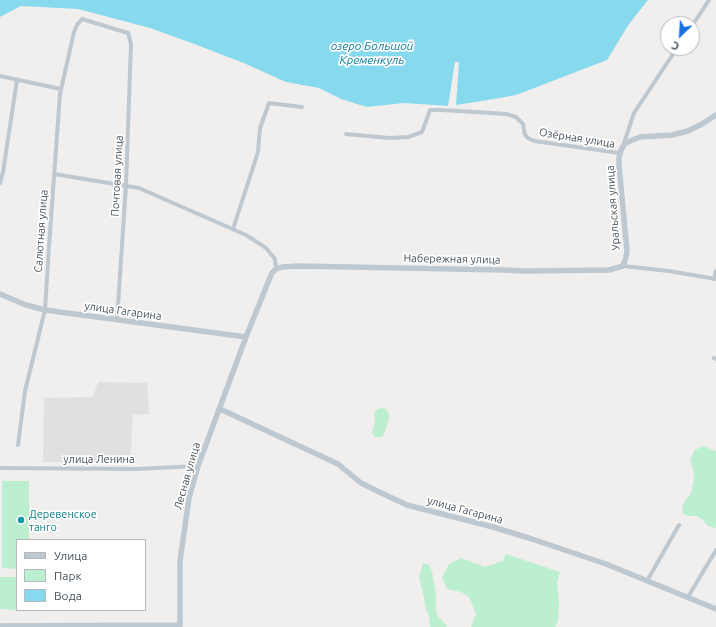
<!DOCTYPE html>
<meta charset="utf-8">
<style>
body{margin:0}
#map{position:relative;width:716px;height:627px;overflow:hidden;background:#f1eeee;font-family:Ubuntu,sans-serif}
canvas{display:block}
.legend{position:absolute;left:16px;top:539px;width:130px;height:72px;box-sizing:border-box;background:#fff;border:1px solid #b5b9bd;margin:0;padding:5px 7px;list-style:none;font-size:12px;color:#46515b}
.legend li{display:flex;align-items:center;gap:8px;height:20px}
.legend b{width:20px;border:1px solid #b5b9bd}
.north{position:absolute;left:660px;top:16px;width:40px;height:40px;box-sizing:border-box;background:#fff;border:1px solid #b5b9bd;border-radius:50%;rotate:205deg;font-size:11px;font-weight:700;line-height:16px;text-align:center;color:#46515b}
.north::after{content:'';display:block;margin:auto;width:14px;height:18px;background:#1771e1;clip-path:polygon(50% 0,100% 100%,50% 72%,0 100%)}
</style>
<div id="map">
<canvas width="716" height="627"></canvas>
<ul class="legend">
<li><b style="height:5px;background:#bec8d0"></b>Улица</li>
<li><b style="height:11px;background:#bbefcf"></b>Парк</li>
<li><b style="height:11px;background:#87d9ed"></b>Вода</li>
</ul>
<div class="north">С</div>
</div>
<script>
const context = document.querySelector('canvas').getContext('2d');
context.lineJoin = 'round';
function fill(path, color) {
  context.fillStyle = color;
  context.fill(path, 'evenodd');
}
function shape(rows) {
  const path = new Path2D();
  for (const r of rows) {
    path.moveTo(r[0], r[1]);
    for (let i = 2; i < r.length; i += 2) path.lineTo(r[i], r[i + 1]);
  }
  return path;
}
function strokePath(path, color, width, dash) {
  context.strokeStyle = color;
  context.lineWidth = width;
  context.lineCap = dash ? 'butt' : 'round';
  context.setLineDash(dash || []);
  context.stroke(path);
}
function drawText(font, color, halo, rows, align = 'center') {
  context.font = font + ' Ubuntu,sans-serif';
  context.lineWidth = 3.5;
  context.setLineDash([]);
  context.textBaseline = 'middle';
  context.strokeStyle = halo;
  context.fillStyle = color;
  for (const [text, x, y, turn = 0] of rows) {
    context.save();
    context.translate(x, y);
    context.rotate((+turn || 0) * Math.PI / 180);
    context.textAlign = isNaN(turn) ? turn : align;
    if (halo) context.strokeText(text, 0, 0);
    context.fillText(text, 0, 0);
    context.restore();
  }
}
const education = shape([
 [98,382,147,383,149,414,133,415,130,463,43,462,44,398,93,397]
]);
const green = shape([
 [381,408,386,409,389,414,389,418,385,432,383,436,380,437,375,437,372,434,375,420,374,413,376,410],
 [703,446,716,451,716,528,708,526,702,519,696,516,689,516,683,514,682,507,685,501,691,493,694,479,693,469,690,459,695,450],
 [2,481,29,481,29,540,17,540,17,569,2,568],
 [506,554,560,572,557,583,559,603,558,621,555,627,471,627,476,614,471,601,468,596,461,592,447,589,442,577,449,564,461,558,485,567,503,561],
 [423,563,429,565,432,571,436,596,436,611,437,615,446,625,447,627,430,627,429,624,430,617,426,610,423,593,419,577],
 [1,577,17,577,17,610,0,609,0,578]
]);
const water = shape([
 [0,0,648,0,629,24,607,60,516,95,488,100,456,105,459,62,455,62,448,106,404,103,367,107,341,99,319,88,286,82,246,64,197,45,150,28,78,9,21,6,0,17]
]);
const minor = shape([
 [692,26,709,0],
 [0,76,61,89],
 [346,134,389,138,408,137,422,132,430,110,441,110,492,113,506,114,516,117,523,124,525,135,528,138,534,141,620,153],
 [623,146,634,113,677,48],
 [54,174,139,188,246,235,266,248,275,259,276,269],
 [0,183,3,172,17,80],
 [233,229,258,152,260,128,269,103,302,107],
 [623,266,669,271,716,279],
 [714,279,716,271],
 [714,358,716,359],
 [18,445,25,391,45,310,49,246,60,94,74,32,77,25,82,19,128,33,131,44,126,185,117,320],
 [0,468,136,469,198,466],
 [647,581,679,525],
 [688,597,716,550]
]);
const tertiary = shape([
 [0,294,26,305,45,310,246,337],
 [220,409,338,464,361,483,377,491,407,505,493,527,532,539,606,564,716,609],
 [0,626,179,625],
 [180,627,180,561,189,498,198,466,246,337,269,280,272,273,276,269,282,267,298,266,503,270,525,271,609,270,623,266,626,257,627,251,619,165,619,158,621,150,625,144,630,141,640,137,672,135,688,131,702,124,716,115]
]);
const markers = [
 [21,520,4,"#0f9aa8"]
];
const streetNames = [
 ["Озёрная улица",577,138,9],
 ["Почтовая улица",117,176,-87],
 ["Уральская улица",613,208,-94],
 ["Салютная улица",41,231,-86],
 ["Набережная улица",452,259,1],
 ["улица Гагарина",123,311,8],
 ["улица Ленина",99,459],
 ["Лесная улица",187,476,-74],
 ["улица Гагарина",465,510,15]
];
const cultureNames = [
 ["Деревенское",29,514],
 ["танго",29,527]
];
const waterNames = [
 ["озеро Большой",372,46],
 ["Кременкуль",372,60]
];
fill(education, '#e2dfe0');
fill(green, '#bbefcf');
fill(water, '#87d9ed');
strokePath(minor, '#bec8d0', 4);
strokePath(tertiary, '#bec8d0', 5.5);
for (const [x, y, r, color] of markers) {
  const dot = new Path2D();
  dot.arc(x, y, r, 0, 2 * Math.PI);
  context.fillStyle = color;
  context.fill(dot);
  strokePath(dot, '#fff', 1.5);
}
drawText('11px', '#46515b', '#fff', streetNames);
drawText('11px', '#0d838f', '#fff', cultureNames, 'left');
drawText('italic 12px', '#0b7e9b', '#fff', waterNames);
</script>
